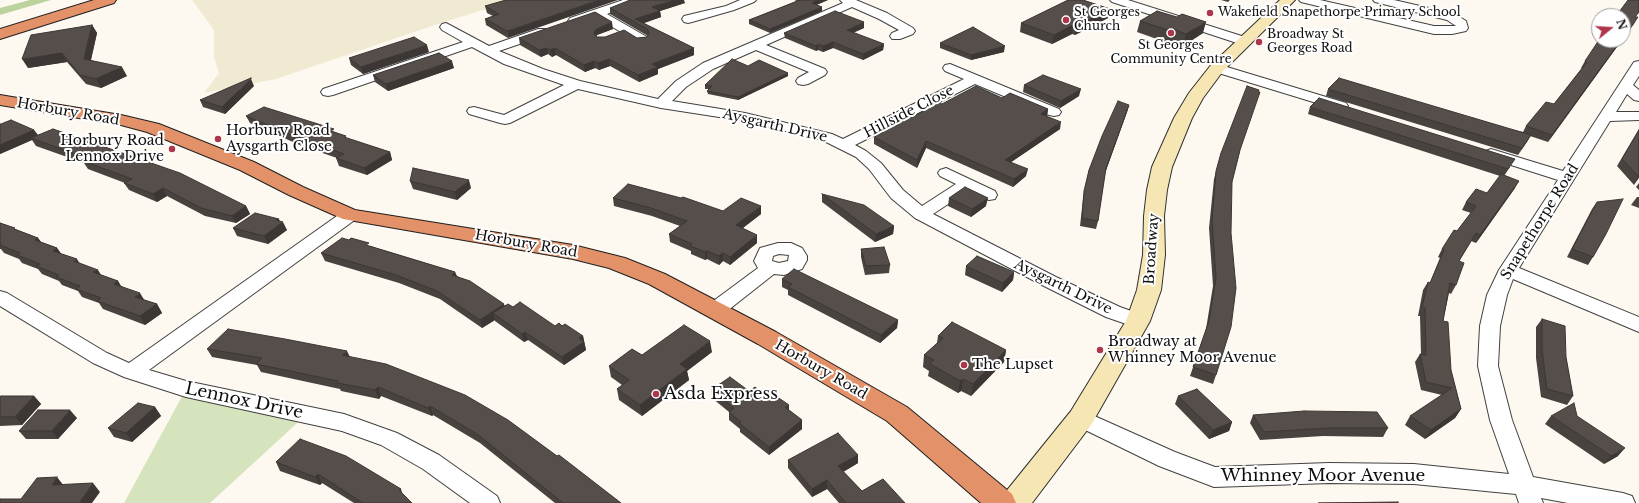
<!DOCTYPE html>
<style>
body{margin:0}
#map{position:relative;width:1639px;height:503px;overflow:hidden;background:#fdf9f0;font-family:"Libre Baskerville",serif}
canvas{display:block}
.north{position:absolute;left:1591px;top:8px;width:40px;height:40px;box-sizing:border-box;background:#fff;border:1px solid #9f9f9f;border-radius:50%;rotate:72deg;font-size:11px;font-weight:700;line-height:16px;text-align:center;color:#0e0e0e}
.north::after{content:'';display:block;margin:auto;width:14px;height:18px;background:#ad364b;clip-path:polygon(50% 0,100% 100%,50% 72%,0 100%)}
</style>
<div id="map">
<canvas width="1639" height="503"></canvas>
<div class="north">N</div>
</div>
<script>
const context = document.querySelector('canvas').getContext('2d');
context.lineJoin = 'round';
function fill(path, color) {
  context.fillStyle = color;
  context.fill(path, 'evenodd');
}
function shape(rows) {
  const path = new Path2D();
  for (const r of rows) {
    path.moveTo(r[0], r[1]);
    for (let i = 2; i < r.length; i += 2) path.lineTo(r[i], r[i + 1]);
  }
  return path;
}
function strokePath(path, color, width, dash) {
  context.strokeStyle = color;
  context.lineWidth = width;
  context.lineCap = dash ? 'butt' : 'round';
  context.setLineDash(dash || []);
  context.stroke(path);
}
function drawText(font, color, halo, rows, align = 'center') {
  context.font = font + ' "Libre Baskerville",serif';
  context.lineWidth = 4;
  context.setLineDash([]);
  context.textBaseline = 'middle';
  context.strokeStyle = halo;
  context.fillStyle = color;
  for (const [text, x, y, turn = 0] of rows) {
    context.save();
    context.translate(x, y);
    context.rotate((+turn || 0) * Math.PI / 180);
    context.textAlign = isNaN(turn) ? turn : align;
    if (halo) context.strokeText(text, 0, 0);
    context.fillText(text, 0, 0);
    context.restore();
  }
}
const farmland = shape([
 [192,0,516,0,447,21,276,79,204,93,219,73,214,57,214,30]
]);
const green = shape([
 [186,389,307,414,210,503,124,503]
]);
const forest = shape([
 [30,0,51,0,0,15,0,8]
]);
const street = shape([
 [623,0,640,0,638,2,607,14,647,37,649,40,647,43,639,43,596,17,574,25,570,24,568,21,570,18,623,0],
 [740,0,756,0,754,2,734,10,692,22,688,23,684,22,682,19,684,16,726,6,740,0],
 [840,0,856,0,887,13,913,28,915,31,913,34,900,39,892,39,890,36,892,33,899,30,879,19,852,7,766,45,825,69,827,72,825,75,808,84,803,85,798,84,796,81,798,78,809,72,756,50,713,69,686,87,672,101,745,113,832,134,843,139,964,79,945,71,943,68,945,65,950,64,1059,109,1061,112,1059,115,1054,116,1049,115,975,84,855,145,866,151,881,163,903,190,922,206,956,184,940,176,938,173,940,170,946,168,995,191,997,195,995,199,989,200,968,191,933,214,1056,277,1120,307,1145,316,1148,321,1145,326,1138,328,1106,317,1042,285,915,218,891,198,869,169,856,157,822,140,745,121,661,108,578,89,510,123,505,124,500,123,469,114,467,111,469,108,474,107,504,115,564,85,504,64,472,47,333,95,328,96,323,95,321,92,323,89,463,42,442,30,440,27,442,24,446,23,489,46,538,29,546,29,548,32,546,35,499,51,543,69,580,81,658,99,676,81,703,63,843,3,840,0],
 [1110,0,1128,0,1248,38,1250,41,1248,44,1244,45,1240,44,1112,2,1110,0],
 [1299,0,1320,0,1434,26,1456,26,1447,20,1375,2,1373,0,1394,0,1455,14,1466,21,1468,28,1466,31,1452,34,1434,34,1301,2,1299,0],
 [1639,61,1639,76,1633,85,1639,90,1639,101,1634,100,1627,94,1616,112,1639,112,1639,120,1610,121,1519,268,1639,317,1639,332,1513,279,1507,295,1500,326,1498,366,1512,420,1533,477,1623,493,1632,496,1635,503,1568,503,1541,498,1543,503,1519,503,1516,494,1414,484,1329,483,1214,487,1159,466,1073,424,1070,418,1073,412,1081,410,1175,452,1215,467,1329,463,1414,464,1509,474,1490,420,1478,366,1480,326,1487,295,1499,270,1558,180,1486,157,1483,154,1486,151,1491,149,1563,171,1632,65,1634,62,1639,61],
 [1217,64,1346,103,1348,106,1346,109,1341,110,1336,109,1212,71,1210,68,1212,65,1217,64],
 [350,210,356,211,359,215,356,219,149,370,186,381,344,414,397,433,439,455,497,496,500,503,470,503,423,469,381,445,342,431,186,397,124,377,93,363,0,306,0,291,7,293,107,353,129,363,344,211,350,210],
 [778,243,791,243,802,248,807,256,807,260,802,269,784,275,774,274,722,315,715,317,708,315,705,310,708,305,758,268,754,261,760,248,778,243],
 [779,254,789,255,788,261,779,263,772,261,773,256,779,254]
]);
const secondary = shape([
 [1280,0,1295,0,1223,71,1203,98,1192,118,1172,167,1167,190,1164,216,1165,255,1161,290,1150,321,1091,425,1032,503,1000,503,1004,494,1071,411,1126,321,1137,290,1143,255,1144,216,1147,190,1152,167,1174,118,1189,93,1211,65,1280,0]
]);
const highway = shape([
 [94,0,116,0,114,3,0,39,0,29,94,0],
 [0,95,121,115,159,124,254,162,303,187,355,210,573,245,625,258,665,274,776,332,907,407,1012,494,1016,503,981,503,887,421,758,344,649,284,609,268,573,259,343,219,289,195,240,170,147,132,121,125,0,105,0,95]
]);
const wall = shape([
 [506,0,508,38,486,25,485,19,493,16,487,13,485,6],
 [794,0,828,0,816,5,822,11,770,33,749,24,749,20,797,1],
 [1221,0,1230,0,1228,2],
 [685,3,660,11,661,17,643,23,694,48,694,55,658,69,658,74,639,82,610,66,599,70,595,68,585,72,556,55,552,57,548,54,541,57,520,45,519,38,613,29,597,35,596,36,597,37,637,38,647,37,648,36,610,14,610,8],
 [1110,9,1108,18,1075,35,1072,34,1052,44,1020,32,1021,23],
 [1177,17,1203,33,1183,46,1170,41,1168,43,1137,32,1140,21],
 [92,25,97,33,91,60,127,76,101,88,86,84,67,62,28,68],
 [864,28,853,33,884,44,883,50,863,60,833,48,823,52,818,50,816,51,785,38,784,33],
 [1622,40,1548,142,1530,136,1518,155,1326,96,1328,89,1523,132,1526,126,1554,104,1582,68,1581,68,1585,61],
 [940,43,1004,52,971,60,940,48],
 [429,52,363,74,351,65,349,58],
 [748,66,788,76,738,100,708,94,707,91,709,89,705,89,705,85],
 [454,68,388,91,375,82,373,75],
 [1024,85,1079,96,1060,108,1023,92],
 [254,86,225,114,203,107,200,100],
 [1002,98,1048,109,1047,116,1060,129,1011,162,1026,176,1013,187,926,148,917,168,874,144,874,137,942,104],
 [1129,105,1127,112,1105,173,1098,221,1096,229,1080,226,1083,199,1089,170],
 [1310,107,1510,167,1504,176,1515,188,1476,243,1471,241,1459,261,1456,285,1451,294,1449,293,1443,321,1451,370,1461,409,1455,418,1425,439,1405,425,1410,416,1442,395,1421,390,1415,362,1420,354,1421,354,1420,316,1418,316,1423,290,1428,282,1430,283,1440,258,1438,257,1442,249,1457,231,1471,213,1462,210,1466,202,1487,193,1500,176,1308,114],
 [246,116,335,132,346,138,390,152,392,160,367,175,339,166,336,158,337,158,302,146,250,123],
 [0,124,34,130,38,135,246,206,250,214,236,223,205,216,167,196,157,202,129,190,124,183,125,183,88,169,84,163,36,146,32,140,0,154],
 [1639,129,1639,178,1634,185,1617,166],
 [1240,151,1232,182,1216,375,1213,384,1190,376,1206,329,1213,286,1209,228,1214,179,1221,153],
 [410,181,471,188,457,200,413,189],
 [1639,183,1639,190,1636,187],
 [822,194,894,226,893,234,875,242,822,202],
 [1637,197,1639,197,1639,208,1631,205],
 [613,198,723,211,761,214,743,228,757,243,730,265,723,261,719,265,707,259,705,260,691,254,691,251,670,242,669,234,680,226,652,216,614,206],
 [949,198,986,206,971,217,948,206],
 [1597,202,1593,257,1588,265,1567,257,1592,209],
 [280,221,287,230,268,244,237,236,233,228],
 [0,223,38,238,41,242,57,248,61,254,101,275,118,281,121,286,144,300,157,304,162,313,145,325,103,309,99,303,82,297,78,291,62,285,59,281,42,274,38,269,22,263,19,259,4,253,1,249,0,249],
 [370,246,455,272,457,276,505,306,513,307,555,326,562,326,583,336,586,350,564,365,528,340,524,342,495,321,495,320,482,328,440,299,399,283,325,261,321,253],
 [861,249,890,265,889,273,865,275,861,257],
 [966,266,1014,272,1013,280,1002,292,965,275],
 [782,279,898,320,897,328,880,343,788,295,788,290,782,287],
 [1542,319,1566,357,1573,396,1567,405,1541,397,1536,358,1536,327],
 [938,336,1006,350,1004,362,971,396,961,391,958,393,928,376,929,371,923,367,924,355,937,343],
 [207,349,350,357,621,503,555,503,480,443,433,415,432,416,381,396,379,399,341,391,340,389,261,372,257,365,212,357],
 [712,352,687,371,689,380,642,416,619,400,617,389,622,385,611,377,609,366,642,355],
 [711,390,749,391,769,398,789,410,802,420,802,429,769,455,740,432,740,429,729,420,729,412,712,398],
 [34,396,41,404,22,425,0,426,0,397],
 [1178,396,1232,422,1229,431,1209,439,1175,404],
 [155,407,161,416,132,442,114,437,108,428],
 [1253,415,1388,428,1383,437,1323,436,1260,440,1250,423],
 [1551,416,1577,416,1618,456,1604,464,1545,424],
 [77,418,58,439,26,439,19,431],
 [858,455,858,463,843,472,862,491,905,503,839,503,827,489,812,497,788,468,788,460],
 [276,462,401,489,403,495,412,503,354,503,322,483,320,485,280,471]
]);
const shadedWall = shape([
 [599,0,618,0,508,38,507,31],
 [674,0,684,0,685,3,660,11,661,17,639,25,635,19,652,7],
 [819,0,828,0,812,7,812,3],
 [822,7,822,11,770,33,770,29],
 [1110,9,1108,18,1075,35,1077,26],
 [1638,17,1634,24,1623,39,1623,38],
 [612,22,613,29,597,35,595,40,594,33,596,29],
 [864,22,864,28,847,35,847,30],
 [1206,22,1203,33,1183,46,1186,34],
 [92,25,97,33,89,68,84,59],
 [1073,25,1072,34,1052,44,1054,35],
 [1173,29,1170,41,1168,43,1171,31],
 [1621,40,1622,40,1548,142,1552,135],
 [833,42,833,48,823,52,823,46],
 [818,44,818,50,816,51,816,46],
 [884,44,883,50,863,60,863,54],
 [427,45,429,52,363,74,361,67],
 [1005,46,1004,52,971,60,971,55],
 [547,48,548,54,541,57,539,50],
 [555,48,556,55,552,57,550,50],
 [694,48,694,55,658,69,658,74,639,82,638,75,652,64],
 [62,53,67,62,28,68,22,59],
 [609,59,610,66,599,70,598,63],
 [452,61,454,68,388,91,386,84],
 [594,61,595,68,585,72,584,65],
 [122,67,127,76,101,88,96,79],
 [788,73,788,76,738,100,738,97],
 [251,79,254,86,225,114,222,107],
 [1081,89,1079,96,1060,108,1061,101],
 [1129,105,1127,112,1104,176,1106,168],
 [1048,109,1047,116,1039,121,1041,114],
 [1061,122,1060,129,1004,167,1005,160],
 [34,130,39,137,31,138,32,140,0,154,0,145],
 [1531,135,1527,142,1518,155,1522,148],
 [926,141,926,148,917,168,917,160],
 [390,152,392,160,367,175,364,168],
 [1028,169,1026,176,1013,187,1014,179],
 [469,180,471,188,457,200,455,192],
 [1519,181,1515,188,1476,243,1480,235],
 [163,188,167,196,157,202,153,194],
 [988,198,986,206,971,217,972,209],
 [246,206,250,214,236,223,232,216],
 [761,206,761,214,736,233,736,225],
 [279,219,281,224,283,222,287,230,268,244,264,236,276,220],
 [894,226,893,234,875,242,876,234],
 [757,235,757,243,730,265,730,257],
 [38,238,44,246,35,240],
 [57,248,63,256,53,251],
 [707,251,707,259,705,260,705,252],
 [723,253,723,261,719,265,719,256],
 [77,259,82,267,74,261],
 [98,270,103,278,93,272],
 [455,272,458,280,452,275],
 [1014,272,1013,280,1002,292,1003,283],
 [118,281,123,290,114,284],
 [140,293,145,301,135,297],
 [157,304,162,313,145,325,140,316],
 [504,304,507,313,493,313,495,320,482,328,480,320],
 [898,320,897,328,880,343,881,335],
 [525,332,528,340,524,342,522,334],
 [583,336,586,350,564,365,562,357,579,338],
 [710,341,712,352,687,371,689,380,642,416,640,405,680,364],
 [1006,350,1004,362,971,396,973,384],
 [347,351,351,359,342,355],
 [963,379,961,391,958,393,960,381],
 [378,387,381,396,379,399,375,390],
 [34,396,41,404,22,425,15,417],
 [789,405,789,413,785,407],
 [430,406,433,415,432,416,428,408],
 [155,407,161,416,132,442,126,433],
 [1461,409,1455,418,1425,439,1431,430],
 [70,410,77,418,58,439,52,431],
 [802,420,802,429,769,455,769,447],
 [1232,422,1229,431,1209,439,1213,430],
 [1625,448,1618,456,1604,464,1611,456],
 [858,455,858,463,838,475,838,466],
 [318,474,322,483,320,485,315,477],
 [57,477,64,486,52,485],
 [827,480,827,489,812,497,812,489],
 [93,483,100,492,92,503,79,503]
]);
const building = shape([
 [506,0,599,0,507,31,485,19,499,14,485,6,506,0],
 [630,0,674,0,652,7,660,11,635,19,694,48,652,64,658,67,638,75,609,59,598,63,594,61,584,65,555,48,550,50,547,48,539,50,519,38,595,12,612,22,596,29,594,33,597,37,605,37,624,30,637,38,647,37,649,33,647,29,610,8,630,0],
 [800,0,819,0,812,3,822,7,770,29,749,20,800,0],
 [1068,0,1083,0,1110,9,1077,26,1073,25,1054,35,1021,23,1068,0],
 [1628,0,1639,0,1639,12,1635,17,1638,17,1623,38,1623,16,1616,16,1628,0],
 [835,11,864,22,847,30,884,44,863,54,833,42,823,46,818,44,816,46,784,33,835,11],
 [1157,11,1177,17,1182,14,1206,22,1186,34,1173,29,1171,31,1140,21,1157,11],
 [92,25,84,59,122,67,96,79,80,75,62,53,22,59,31,35,92,25],
 [973,27,1005,46,971,55,940,43,973,27],
 [414,37,427,45,361,67,349,58,414,37],
 [1599,40,1621,40,1552,135,1526,126,1546,102,1554,104,1587,62,1585,61,1599,40],
 [439,53,452,61,386,84,373,75,439,53],
 [732,59,748,66,759,60,788,73,738,97,707,91,712,86,705,85,732,59],
 [1043,75,1081,89,1061,101,1024,85,1043,75],
 [251,78,251,79,222,107,200,100,251,78],
 [1339,78,1531,135,1522,148,1328,89,1339,78],
 [976,86,1002,98,1010,93,1048,109,1041,114,1061,122,1005,160,1028,169,1014,179,926,141,917,160,874,137,939,103,942,104,976,86],
 [1247,86,1259,90,1258,92,1260,92,1240,150,1232,182,1231,233,1236,288,1231,327,1216,375,1193,367,1209,321,1216,278,1212,220,1216,171,1221,153,1247,86],
 [1319,98,1515,159,1508,169,1310,107,1319,98],
 [1118,101,1129,105,1106,168,1098,221,1082,218,1084,191,1089,170,1102,136,1118,101],
 [264,107,334,129,331,131,346,136,344,137,390,152,364,168,336,158,344,154,299,138,246,116,264,107],
 [11,120,34,130,0,145,0,124,1,124,11,120],
 [53,129,180,173,246,206,232,216,201,208,163,188,153,194,124,183,132,179,83,161,89,159,31,138,53,129],
 [1639,130,1639,177,1622,159,1639,130],
 [413,168,469,180,455,192,410,181,413,168],
 [1501,174,1519,181,1480,235,1476,233,1459,261,1464,263,1456,285,1450,283,1443,321,1448,322,1451,370,1461,409,1431,430,1410,416,1452,388,1426,382,1420,354,1426,355,1425,308,1422,307,1428,282,1430,283,1444,250,1442,249,1454,230,1457,231,1476,206,1466,202,1476,189,1487,193,1501,174],
 [628,184,681,198,683,197,723,211,741,198,761,206,736,225,757,235,730,257,723,253,719,256,707,251,705,252,690,246,692,244,669,234,687,221,651,208,613,198,628,184],
 [965,187,988,198,972,209,949,198,965,187],
 [822,194,864,205,894,226,876,234,822,194],
 [1623,199,1606,234,1593,257,1572,249,1597,202,1623,199],
 [255,213,279,219,276,220,283,222,264,236,233,228,255,213],
 [0,223,15,228,14,229,38,238,35,240,57,248,53,251,77,259,74,261,98,270,93,272,118,281,114,284,140,293,135,297,157,304,140,316,97,301,101,298,76,289,80,286,56,277,59,275,36,266,40,264,17,255,20,253,0,245,0,244,1,243,0,243,0,223],
 [342,238,349,240,351,238,369,243,366,245,455,272,452,275,470,281,504,304,480,320,437,291,396,275,321,253,342,238],
 [884,247,890,265,866,266,861,249,884,247],
 [977,256,1014,272,1003,283,966,266,977,256],
 [794,269,898,320,881,335,788,287,792,284,782,279,794,269],
 [520,302,555,326,559,323,562,326,565,324,583,336,579,338,584,342,562,357,525,332,522,334,493,313,508,304,513,307,520,302],
 [1542,319,1565,326,1566,357,1573,396,1547,389,1542,350,1542,319],
 [952,322,1006,350,973,384,963,379,960,381,930,364,934,360,924,355,943,338,938,336,952,322],
 [684,325,710,341,680,364,687,369,640,405,617,389,629,380,609,366,632,349,642,355,684,325],
 [228,329,285,339,347,351,342,355,386,364,465,395,508,420,557,456,559,455,621,503,563,503,477,434,430,406,428,408,378,387,375,390,337,383,338,381,256,364,262,358,207,349,228,329],
 [730,377,749,391,755,387,769,398,773,394,789,405,785,407,802,420,769,447,739,423,741,422,729,412,734,408,711,390,730,377],
 [1197,389,1232,422,1213,430,1178,396,1197,389],
 [1,396,34,396,15,417,0,417,0,397,1,396],
 [138,403,155,407,126,433,108,428,138,403],
 [1574,403,1577,416,1625,448,1611,456,1551,416,1574,403],
 [38,410,70,410,52,431,19,431,38,410],
 [1304,411,1377,412,1388,428,1328,428,1264,432,1253,415,1304,411],
 [838,433,858,455,838,466,862,491,883,479,905,503,846,503,827,480,812,489,788,460,838,433],
 [300,439,346,456,401,489,399,490,412,503,363,503,318,474,315,477,276,462,300,439],
 [57,477,52,485,93,483,79,503,0,503,0,499,21,499,37,478,57,477],
 [1398,502,1398,503,1318,503,1320,503,1398,502]
]);
const markers = [
 [1210,13,4,"#ad364b"],
 [1066,20,4,"#ad364b"],
 [1171,33,4,"#ad364b"],
 [1259,42,4,"#ad364b"],
 [218,139,4,"#ad364b"],
 [172,149,4,"#ad364b"],
 [1100,350,4,"#ad364b"],
 [964,365,4,"#ad364b"],
 [656,394,4,"#ad364b"]
];
const farPoinames = [
 ["St Georges",1074,13],
 ["Church",1074,27],
 ["Wakefield Snapethorpe Primary School",1218,13],
 ["Broadway St",1267,35],
 ["Georges Road",1267,49],
 ["St Georges",1171,46,"center"],
 ["Community Centre",1171,60,"center"]
];
const streetNames = [
 ["Horbury Road",68,112,10],
 ["Hillside Close",909,112,-27],
 ["Aysgarth Drive",775,126,13],
 ["Snapethorpe Road",1540,222,-58],
 ["Horbury Road",526,244,10],
 ["Broadway",1152,249,-86],
 ["Aysgarth Drive",1063,287,26],
 ["Horbury Road",821,370,30]
];
const poiNames = [
 ["Horbury Road",226,131],
 ["Aysgarth Close",226,147],
 ["Horbury Road",164,141,"right"],
 ["Lennox Drive",164,157,"right"],
 ["Broadway at",1108,342],
 ["Whinney Moor Avenue",1108,358],
 ["The Lupset",972,365]
];
const nearPoinames = [
 ["Asda Express",664,394]
];
const nearStreetnames = [
 ["Lennox Drive",244,401,12],
 ["Whinney Moor Avenue",1323,476]
];
fill(farmland, '#f0ead3');
fill(green, '#d6e4bd');
fill(forest, '#bdd39f');
strokePath(street, '#414141', 2);
strokePath(secondary, '#303030', 2);
strokePath(highway, '#1f1f1f', 2);
fill(street, '#fff');
fill(secondary, '#f5e6b3');
fill(highway, '#e39168');
fill(wall, '#494340');
fill(shadedWall, '#3c3734');
fill(building, '#554e4b');
strokePath(building, '#3c3734', 1);
for (const [x, y, r, color] of markers) {
  const dot = new Path2D();
  dot.arc(x, y, r, 0, 2 * Math.PI);
  context.fillStyle = color;
  context.fill(dot);
  strokePath(dot, '#fff', 1.5);
}
drawText('12px', '#0e0e0e', '#fff', farPoinames, 'left');
drawText('14px', '#0e0e0e', '#fff', streetNames);
drawText('14px', '#0e0e0e', '#fff', poiNames, 'left');
drawText('17px', '#0e0e0e', '#fff', nearPoinames, 'left');
drawText('17px', '#0e0e0e', '#fff', nearStreetnames);
</script>
